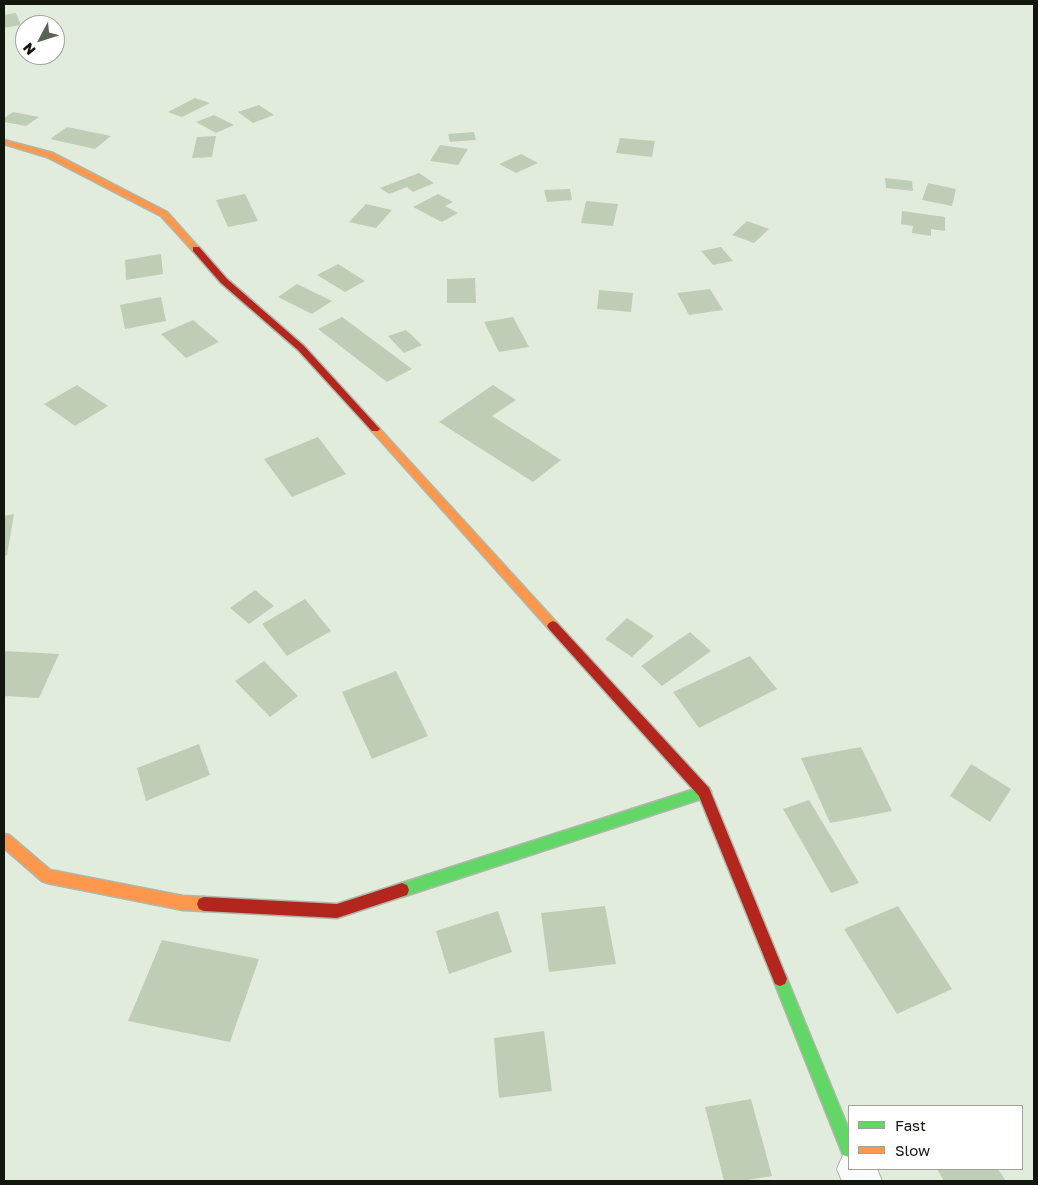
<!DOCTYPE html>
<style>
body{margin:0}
#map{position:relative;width:1038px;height:1185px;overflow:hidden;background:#e2ecdc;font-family:"Golos Text",sans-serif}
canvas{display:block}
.frame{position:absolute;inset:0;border:5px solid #11170d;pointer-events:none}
.legend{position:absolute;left:848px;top:1105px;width:175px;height:65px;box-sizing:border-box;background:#fff;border:1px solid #a0a29e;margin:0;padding:6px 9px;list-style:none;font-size:15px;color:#11170d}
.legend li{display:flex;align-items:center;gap:10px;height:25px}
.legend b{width:25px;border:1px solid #a0a29e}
.north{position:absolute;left:15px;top:15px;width:50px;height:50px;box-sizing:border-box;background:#fff;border:1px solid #a0a29e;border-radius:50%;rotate:230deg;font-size:14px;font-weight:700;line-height:20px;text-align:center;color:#11170d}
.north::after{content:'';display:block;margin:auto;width:18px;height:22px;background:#5a6255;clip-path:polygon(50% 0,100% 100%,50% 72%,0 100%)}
</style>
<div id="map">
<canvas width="1038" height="1185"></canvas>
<div class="frame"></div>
<ul class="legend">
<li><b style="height:6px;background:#63d668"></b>Fast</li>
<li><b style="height:6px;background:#ff974d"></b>Slow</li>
</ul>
<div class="north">N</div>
</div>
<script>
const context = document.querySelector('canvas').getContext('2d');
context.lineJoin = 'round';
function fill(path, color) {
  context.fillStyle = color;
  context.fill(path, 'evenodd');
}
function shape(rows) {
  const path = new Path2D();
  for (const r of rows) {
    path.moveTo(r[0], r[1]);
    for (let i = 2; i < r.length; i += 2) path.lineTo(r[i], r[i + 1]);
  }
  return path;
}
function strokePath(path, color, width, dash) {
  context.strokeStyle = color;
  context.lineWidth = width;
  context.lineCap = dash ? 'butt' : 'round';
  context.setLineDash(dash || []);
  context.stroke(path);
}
const building = shape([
 [16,13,21,25,4,28,4,15],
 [195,98,210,103,182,117,168,112],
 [259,105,274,115,253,123,238,112],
 [13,112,39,117,26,126,4,122,4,118],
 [214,115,234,125,216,133,196,122],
 [67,127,111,136,95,149,50,139],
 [474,132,476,140,450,142,448,134],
 [216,136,212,157,192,158,197,137],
 [620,138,655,141,652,157,616,153],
 [440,145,468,149,458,165,430,161],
 [521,154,538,163,516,173,499,164],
 [419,173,434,183,413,192,407,187,389,194,380,188],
 [885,178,912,181,913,191,886,188],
 [928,183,956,189,952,206,922,200],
 [570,189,572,200,547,202,544,190],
 [245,194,258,221,228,227,216,200],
 [438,194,453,202,445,206,458,213,442,222,413,207],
 [586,201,618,204,613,226,581,223],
 [366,204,392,210,376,228,349,222],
 [902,211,945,217,945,231,931,229,931,236,912,233,913,226,901,224],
 [747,221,769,229,754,243,732,235],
 [721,247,733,261,713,265,701,251],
 [161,254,163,274,126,280,125,260],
 [338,264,365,281,345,292,317,275],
 [475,278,476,303,447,303,447,279],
 [297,284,332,301,312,314,278,297],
 [710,289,723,310,689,315,677,293],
 [599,290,633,293,631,312,597,309],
 [161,297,166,321,125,329,120,305],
 [342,317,412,369,387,382,318,329],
 [513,317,529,347,499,352,484,322],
 [193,320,219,342,186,358,161,334],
 [406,330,422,345,404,353,388,336],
 [77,385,108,406,75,426,44,404],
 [493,385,516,400,492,416,561,460,533,482,439,422],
 [318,437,346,474,292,497,264,459],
 [14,514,7,555,4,556,4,516],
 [255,590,274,606,249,624,230,608],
 [305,599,331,631,287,656,262,624],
 [627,618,654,636,632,657,605,639],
 [690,632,711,651,662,686,641,666],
 [4,651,59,654,39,698,4,696],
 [750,656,777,689,699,728,673,692],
 [264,661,298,696,270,717,235,681],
 [396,671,428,736,372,759,342,692],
 [199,744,210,775,146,801,137,768],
 [861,747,892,811,830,823,801,758],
 [971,764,1011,789,990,822,950,796],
 [809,800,859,883,831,893,783,809],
 [605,906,616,964,549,972,541,913],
 [898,906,952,989,897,1014,844,929],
 [498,911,512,952,449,974,436,931],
 [162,940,259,959,230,1042,128,1021],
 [544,1031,552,1091,499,1098,494,1038],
 [751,1099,772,1176,742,1181,724,1181,705,1107],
 [937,1169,998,1169,1006,1181,944,1181]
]);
const street = shape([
 [849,1152,849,1169,877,1169,882,1181,842,1181,837,1169,843,1155,849,1152]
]);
const fast = shape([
 [704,786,709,788,711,792,709,796,704,798,402,897,397,895,395,890,397,885,402,883,704,786],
 [780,972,785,974,849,1130,849,1157,843,1155,773,979,775,974,780,972]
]);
const slow = shape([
 [4,140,53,153,167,212,200,249,193,251,161,216,47,157,4,144,4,140],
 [375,426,378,427,557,623,559,626,557,629,549,629,372,431,370,429,375,426],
 [4,834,9,835,50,870,183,896,204,897,209,899,211,904,209,909,204,911,183,910,47,883,42,881,4,848,4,834]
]);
const jam = shape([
 [193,247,199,247,227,279,304,346,378,427,380,429,378,431,372,431,298,350,221,283,193,251,193,247],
 [553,621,557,623,709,788,787,979,785,984,780,986,775,984,699,796,549,629,547,626,549,623,553,621],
 [402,883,407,885,409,890,407,895,337,918,204,911,199,909,197,904,199,899,204,897,337,904,402,883]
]);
fill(building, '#bfcdb6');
strokePath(street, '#afb7aa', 2);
strokePath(fast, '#afb7aa', 3);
strokePath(slow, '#afb7aa', 3);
strokePath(jam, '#afb7aa', 3);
fill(street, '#fbfcfa');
fill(fast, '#63d668');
fill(slow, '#ff974d');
fill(jam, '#b3261e');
</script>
